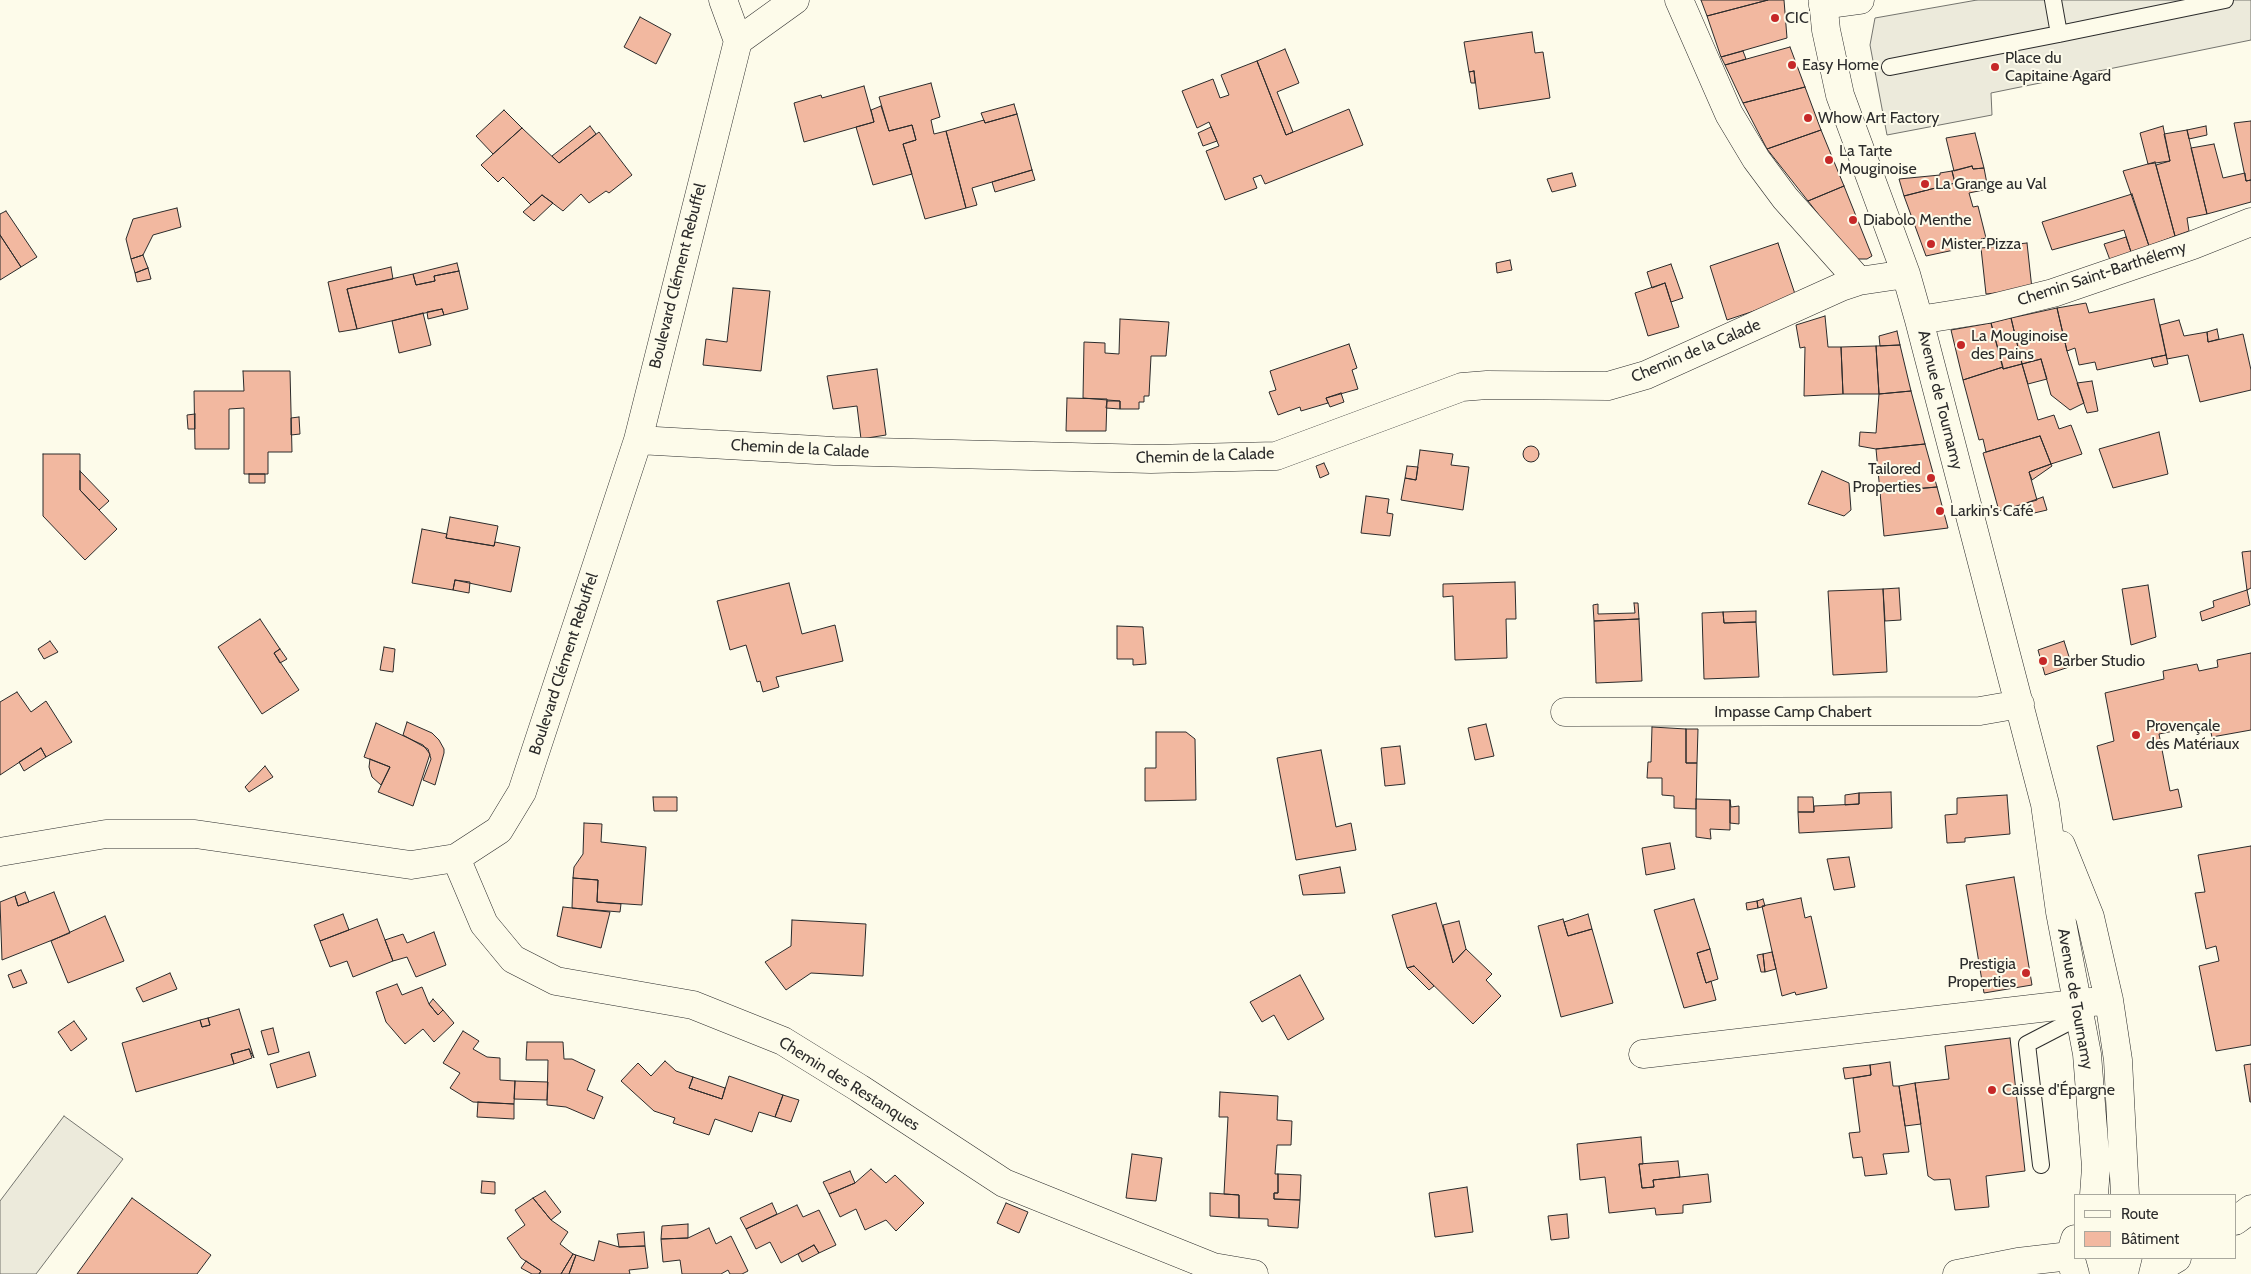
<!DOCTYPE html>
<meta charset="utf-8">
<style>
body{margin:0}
#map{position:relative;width:2251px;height:1274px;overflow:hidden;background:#fdfbea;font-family:Cabin,sans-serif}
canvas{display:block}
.legend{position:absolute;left:2074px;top:1194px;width:162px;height:65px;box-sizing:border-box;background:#fdfbea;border:1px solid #a9a89e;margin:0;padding:6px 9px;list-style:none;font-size:15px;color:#2b2b2b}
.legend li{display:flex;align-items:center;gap:10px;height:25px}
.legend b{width:25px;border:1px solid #a9a89e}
</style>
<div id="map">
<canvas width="2251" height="1274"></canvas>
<ul class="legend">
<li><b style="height:6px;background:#fdfbea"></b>Route</li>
<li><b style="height:14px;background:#f2b8a0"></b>Bâtiment</li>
</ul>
</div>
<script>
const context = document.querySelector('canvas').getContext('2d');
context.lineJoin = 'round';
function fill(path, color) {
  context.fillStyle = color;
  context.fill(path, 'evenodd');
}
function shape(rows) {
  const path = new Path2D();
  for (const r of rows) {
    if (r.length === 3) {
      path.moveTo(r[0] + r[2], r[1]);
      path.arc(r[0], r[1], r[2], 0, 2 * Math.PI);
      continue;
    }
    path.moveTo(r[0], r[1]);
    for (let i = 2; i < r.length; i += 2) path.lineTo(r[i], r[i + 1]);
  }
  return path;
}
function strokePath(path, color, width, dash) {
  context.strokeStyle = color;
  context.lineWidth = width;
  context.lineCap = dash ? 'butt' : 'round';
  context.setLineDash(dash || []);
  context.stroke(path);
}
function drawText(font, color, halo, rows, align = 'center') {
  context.font = font + ' Cabin,sans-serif';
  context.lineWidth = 4;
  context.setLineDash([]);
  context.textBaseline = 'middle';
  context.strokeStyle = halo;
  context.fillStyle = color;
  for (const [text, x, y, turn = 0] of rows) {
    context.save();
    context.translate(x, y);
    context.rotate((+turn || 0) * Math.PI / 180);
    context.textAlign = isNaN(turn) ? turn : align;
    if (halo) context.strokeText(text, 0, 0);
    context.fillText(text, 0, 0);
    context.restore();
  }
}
const parking = shape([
 [1977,0,2251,0,2251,40,1991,93,1992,115,1887,135,1870,45,1875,18,1977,0],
 [64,1116,123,1159,36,1274,0,1274,0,1201,64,1116]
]);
const building = shape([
 [1701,0,1768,0,1707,16,1701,0],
 [1768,0,1784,0,1787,38,1721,57,1707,16,1768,0],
 [640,17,671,34,656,64,624,47,640,17],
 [1532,32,1535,53,1543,52,1550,98,1479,109,1474,71,1469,72,1464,42,1532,32],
 [1790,47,1805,87,1743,103,1725,65,1790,47],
 [1285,49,1299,83,1277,92,1293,132,1286,135,1257,61,1285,49],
 [1743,51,1746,59,1725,65,1721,57,1743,51],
 [1257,61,1286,135,1349,109,1363,145,1265,184,1261,175,1253,178,1257,188,1225,200,1206,151,1219,146,1209,122,1197,128,1182,91,1213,79,1220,98,1229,95,1221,75,1257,61],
 [1474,71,1475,83,1471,83,1469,72,1474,71],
 [931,83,940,117,931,120,934,134,946,131,966,208,925,219,903,144,916,140,912,125,889,131,879,97,931,83],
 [864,86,874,122,804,142,794,103,821,95,822,98,864,86],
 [1805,87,1821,130,1767,149,1743,103,1805,87],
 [1014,104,1017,114,985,123,981,113,1014,104],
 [881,106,889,131,912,125,916,140,903,144,912,174,873,185,856,127,874,122,871,110,881,106],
 [504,110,522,128,493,154,476,136,504,110],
 [1017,114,1032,170,972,188,977,205,966,208,946,131,984,120,985,123,1017,114],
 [2251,121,2251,180,2246,181,2234,123,2251,121],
 [590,126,596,134,559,163,552,156,590,126],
 [2163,126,2170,161,2148,164,2140,133,2163,126],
 [2206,126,2207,135,2189,139,2187,130,2206,126],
 [1211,127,1217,141,1203,146,1198,133,1211,127],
 [522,128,559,163,599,132,632,175,609,193,606,191,589,203,581,194,563,211,542,195,531,205,503,177,498,182,481,165,522,128],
 [1821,130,1844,186,1808,201,1767,149,1821,130],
 [2187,130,2207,214,2187,218,2189,231,2175,236,2156,165,2170,161,2164,134,2187,130],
 [1975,133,1984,168,1973,169,1972,166,1954,171,1946,138,1975,133],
 [2214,144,2223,178,2245,173,2246,181,2251,180,2251,202,2207,214,2191,148,2214,144],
 [2155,162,2175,236,2149,246,2123,171,2155,162],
 [1972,166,1973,169,1984,168,1988,189,1969,193,1973,207,1978,206,1986,238,1981,239,1982,244,1926,256,1904,196,1955,183,1952,171,1972,166],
 [1032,170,1035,180,995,192,992,182,1032,170],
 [1952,171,1955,183,1904,196,1899,179,1940,175,1940,173,1952,171],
 [1572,173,1576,186,1552,192,1547,179,1572,173],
 [1844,186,1872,256,1867,259,1858,259,1851,256,1808,201,1844,186],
 [2132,194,2149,246,2131,252,2124,230,2052,250,2042,222,2132,194],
 [542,195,553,203,534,221,523,212,542,195],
 [177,208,181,227,153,235,143,255,131,259,126,239,133,219,177,208],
 [6,211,37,257,21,267,0,235,0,214,6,211],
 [0,235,21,267,0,280,0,235],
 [2126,237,2131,252,2110,260,2104,244,2126,237],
 [1778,243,1796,297,1727,320,1710,266,1778,243],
 [2027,243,2032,289,1986,294,1981,248,2027,243],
 [143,255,148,268,135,273,131,259,143,255],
 [1510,260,1512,270,1497,273,1496,263,1510,260],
 [457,263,459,271,434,276,435,281,416,285,413,274,457,263],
 [1671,264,1683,298,1671,302,1665,283,1652,288,1647,272,1671,264],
 [391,267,393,279,347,289,357,329,339,332,328,282,391,267],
 [148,268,151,279,137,282,135,273,148,268],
 [459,271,468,309,444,315,442,309,357,329,347,289,413,274,416,285,435,281,434,276,459,271],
 [1665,283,1679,327,1648,336,1635,293,1665,283],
 [733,288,770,291,761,371,703,365,706,339,727,342,733,288],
 [2154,299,2166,355,2097,370,2095,362,2079,365,2075,348,2067,351,2057,308,2086,303,2089,313,2154,299],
 [2057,308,2067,351,2084,403,2070,410,2051,395,2041,359,2022,364,2011,318,2057,308],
 [442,309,444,315,428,319,427,312,442,309],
 [423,313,431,345,399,353,392,321,423,313],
 [1825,316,1828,347,1841,347,1843,394,1804,396,1805,347,1800,348,1796,325,1825,316],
 [2011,318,2022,364,2003,369,1991,323,2011,318],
 [1120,319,1169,322,1166,356,1151,356,1149,396,1144,396,1144,402,1139,402,1139,409,1120,409,1120,401,1083,398,1084,342,1105,343,1105,353,1119,354,1120,319],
 [2179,320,2184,336,2207,332,2208,342,2243,334,2251,370,2251,390,2200,402,2188,355,2167,359,2160,325,2179,320],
 [1991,323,2003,367,1963,380,1951,330,1991,323],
 [2217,329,2219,339,2208,342,2207,332,2217,329],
 [1897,331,1900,345,1880,346,1879,336,1897,331],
 [1349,344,1357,368,1352,370,1358,389,1326,398,1328,403,1301,411,1300,407,1278,415,1269,392,1276,390,1270,371,1349,344],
 [1900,345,1911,391,1879,394,1876,346,1900,345],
 [1876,346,1879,394,1843,394,1841,347,1876,346],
 [2166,355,2168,364,2154,367,2151,358,2166,355],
 [2041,359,2047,379,2028,384,2022,364,2041,359],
 [2022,364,2038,420,2054,415,2059,429,2071,425,2082,454,2051,464,2040,436,1986,452,1983,439,1979,440,1963,380,2003,367,2003,369,2022,364],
 [877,369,886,435,861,439,857,406,833,409,827,376,877,369],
 [243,371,290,371,292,452,268,452,268,474,244,474,244,408,229,409,229,449,195,449,194,391,244,391,243,371],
 [2092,381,2098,411,2087,413,2077,383,2092,381],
 [1911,391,1925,444,1876,449,1859,446,1860,432,1876,433,1879,394,1911,391],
 [1341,393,1344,402,1330,407,1326,398,1341,393],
 [1067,398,1107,399,1106,431,1066,431,1067,398],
 [1107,401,1120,401,1120,409,1106,408,1107,401],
 [195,414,195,429,188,429,187,415,195,414],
 [299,417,300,434,291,435,291,418,299,417],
 [2159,432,2168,474,2113,488,2099,449,2159,432],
 [2040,436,2051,464,2029,472,2037,500,1999,511,1983,453,2040,436],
 [1925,444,1937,487,1880,492,1876,449,1925,444],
 [1531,454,8],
 [1420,450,1453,454,1451,465,1469,467,1463,510,1401,500,1405,478,1416,480,1420,450],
 [43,454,80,454,80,490,117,529,85,560,43,516,43,454],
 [1324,463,1329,474,1320,478,1316,466,1324,463],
 [2051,464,2052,466,2032,480,2029,472,2051,464],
 [1407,466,1418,467,1416,480,1405,478,1407,466],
 [80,471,109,501,99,510,80,490,80,471],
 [1822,471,1849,483,1851,510,1844,516,1808,504,1822,471],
 [249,474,265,474,265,483,249,483,249,474],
 [1937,487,1948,528,1884,536,1880,492,1937,487],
 [1366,496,1389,499,1387,513,1393,514,1390,536,1361,533,1366,496],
 [2043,497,2047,510,2030,514,2026,503,2043,497],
 [450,517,498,526,494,546,446,538,450,517],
 [422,529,447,534,446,538,494,546,495,542,520,547,511,592,455,580,453,590,412,583,422,529],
 [2251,551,2251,588,2247,590,2242,552,2251,551],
 [455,580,470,582,469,593,453,590,455,580],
 [1515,582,1516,619,1506,619,1507,658,1455,660,1453,596,1443,597,1443,584,1515,582],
 [789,583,802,634,835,625,843,661,776,677,779,687,763,692,760,681,757,682,746,645,730,650,717,601,789,583],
 [2148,585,2156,637,2131,645,2122,589,2148,585],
 [1899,588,1901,620,1885,621,1883,589,1899,588],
 [1883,589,1887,672,1833,675,1828,591,1883,589],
 [2247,590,2250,605,2202,621,2200,612,2214,607,2213,601,2247,590],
 [1634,603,1638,603,1639,619,1594,621,1593,605,1598,604,1598,614,1635,613,1634,603],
 [1756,611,1756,622,1724,623,1723,612,1756,611],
 [1723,612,1724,623,1756,622,1759,677,1704,679,1702,613,1723,612],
 [260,619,280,649,274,653,299,690,262,714,218,647,260,619],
 [1639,619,1642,681,1596,683,1594,621,1639,619],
 [1117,626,1143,627,1146,664,1133,665,1133,659,1117,659,1117,626],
 [50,641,58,652,44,659,38,649,50,641],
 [2064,641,2072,666,2045,675,2038,650,2064,641],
 [384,647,395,649,393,672,380,670,384,647],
 [280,649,287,659,280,663,274,653,280,649],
 [2251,653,2251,730,2212,737,2209,724,2159,734,2170,791,2178,789,2182,807,2113,820,2097,746,2114,741,2105,693,2164,679,2163,671,2197,664,2199,671,2218,667,2217,660,2251,653],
 [17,692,31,712,46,701,72,742,46,757,41,748,0,775,0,702,17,692],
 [407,722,432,733,439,740,444,749,444,753,435,785,423,780,431,759,428,749,403,735,407,722],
 [376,723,423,745,430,754,413,806,378,792,390,767,364,757,376,723],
 [1486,724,1494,756,1475,760,1468,728,1486,724],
 [1652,727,1686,729,1686,763,1697,763,1696,809,1674,808,1674,796,1662,795,1662,778,1647,778,1648,762,1651,762,1652,727],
 [1686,729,1698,729,1697,763,1686,763,1686,729],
 [1156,732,1186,732,1195,739,1196,800,1145,801,1145,768,1156,768,1156,732],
 [1400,746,1405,784,1385,786,1381,748,1400,746],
 [41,748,46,757,24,771,19,762,41,748],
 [1321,750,1336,827,1351,823,1356,850,1296,860,1277,758,1321,750],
 [370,759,390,767,381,785,372,777,369,767,370,759],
 [265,766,273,777,249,792,245,787,265,766],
 [1891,792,1892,828,1799,833,1798,812,1814,812,1814,806,1859,804,1859,793,1891,792],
 [1859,793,1859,804,1845,805,1845,795,1859,793],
 [2007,795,2010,834,1965,838,1965,842,1947,843,1945,815,1957,814,1957,798,2007,795],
 [653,797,677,797,677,811,654,811,653,797],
 [1798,797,1813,797,1814,812,1798,812,1798,797],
 [1696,799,1730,800,1730,830,1710,829,1711,839,1696,837,1696,799],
 [1730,800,1731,807,1739,806,1739,824,1730,823,1730,800],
 [584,823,602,824,601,842,646,847,642,905,597,902,598,880,573,878,574,867,583,854,584,823],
 [1670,843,1675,869,1646,875,1642,848,1670,843],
 [2251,846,2251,1045,2216,1051,2199,966,2219,961,2216,946,2206,949,2195,893,2205,892,2198,855,2251,846],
 [1849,857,1855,887,1834,890,1827,859,1849,857],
 [1340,867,1345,893,1303,895,1299,875,1340,867],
 [2014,877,2032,985,1984,993,1966,885,2014,877],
 [573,878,598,880,597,902,621,904,620,912,572,908,573,878],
 [25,892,29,902,18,906,15,896,25,892],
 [54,892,70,933,2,960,0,902,15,896,18,906,54,892],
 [1801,898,1805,918,1811,916,1827,988,1796,995,1795,992,1782,996,1762,906,1801,898],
 [1694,899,1710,949,1697,953,1706,983,1711,981,1716,1000,1684,1008,1654,910,1694,899],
 [1763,899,1765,906,1758,908,1757,901,1763,899],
 [1757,901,1758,908,1747,910,1746,903,1757,901],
 [1436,903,1453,963,1466,949,1492,974,1486,980,1501,996,1473,1024,1414,966,1407,968,1392,915,1436,903],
 [563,907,610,912,601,948,557,936,563,907],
 [343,914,349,930,320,941,314,925,343,914],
 [1588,914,1592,929,1568,936,1564,922,1588,914],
 [105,916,124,961,68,983,51,941,105,916],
 [377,919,393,961,353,977,347,961,330,967,320,941,377,919],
 [1563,919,1568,936,1592,929,1613,1003,1561,1017,1538,926,1563,919],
 [792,920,866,924,863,976,811,973,786,990,765,962,791,946,792,920],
 [1459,921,1466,949,1453,963,1443,925,1459,921],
 [434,932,446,965,416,977,407,957,393,961,385,940,403,934,407,943,434,932],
 [1710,949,1718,979,1706,983,1697,953,1710,949],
 [1772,952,1776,969,1765,972,1763,954,1772,952],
 [1763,954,1765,972,1761,972,1757,955,1763,954],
 [1414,966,1434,986,1429,990,1407,968,1414,966],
 [21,970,27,983,13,988,8,975,21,970],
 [170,973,177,989,143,1002,136,988,170,973],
 [1300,975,1324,1019,1288,1040,1274,1015,1262,1022,1250,1002,1300,975],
 [397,984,402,995,422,987,429,1004,438,1015,443,1010,454,1023,434,1042,423,1029,405,1044,386,1022,376,992,397,984],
 [433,999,443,1010,438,1015,429,1004,433,999],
 [239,1009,254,1058,249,1049,231,1054,234,1064,136,1092,122,1043,200,1020,202,1027,210,1025,208,1018,239,1009],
 [208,1018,210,1025,202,1027,200,1020,208,1018],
 [74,1021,87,1039,71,1051,58,1032,74,1021],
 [273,1028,279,1052,268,1055,261,1031,273,1028],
 [463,1031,479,1041,473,1049,487,1057,500,1058,500,1080,515,1081,514,1104,473,1102,450,1088,460,1073,443,1063,463,1031],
 [2010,1038,2025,1171,1986,1176,1989,1207,1955,1210,1950,1179,1934,1180,1928,1176,1915,1083,1949,1079,1945,1046,2010,1038],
 [527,1042,563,1042,564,1059,572,1059,595,1070,587,1090,603,1097,594,1119,566,1107,547,1105,548,1060,526,1060,527,1042],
 [249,1049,252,1058,234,1064,231,1054,249,1049],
 [309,1052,316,1076,277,1088,270,1064,309,1052],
 [665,1061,676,1071,693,1077,689,1088,722,1099,729,1076,783,1095,775,1117,759,1112,752,1132,715,1119,709,1135,673,1123,675,1118,654,1111,621,1081,638,1063,651,1076,665,1061],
 [1890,1062,1893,1086,1899,1086,1909,1152,1883,1154,1887,1174,1865,1176,1862,1157,1853,1158,1849,1133,1860,1132,1853,1078,1871,1075,1870,1065,1890,1062],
 [2251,1064,2251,1102,2250,1102,2244,1065,2251,1064],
 [1870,1065,1871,1075,1845,1079,1843,1068,1870,1065],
 [693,1077,725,1088,722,1099,689,1088,693,1077],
 [515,1081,548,1082,547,1100,514,1099,515,1081],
 [1915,1083,1921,1124,1905,1126,1899,1086,1915,1083],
 [1220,1092,1278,1096,1277,1120,1292,1121,1291,1145,1277,1145,1275,1174,1278,1174,1278,1193,1274,1193,1274,1199,1300,1200,1298,1228,1268,1226,1268,1219,1239,1218,1239,1195,1224,1194,1228,1117,1219,1117,1220,1092],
 [783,1095,799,1100,791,1122,775,1117,783,1095],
 [478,1102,514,1104,514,1119,477,1117,478,1102],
 [1641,1137,1643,1164,1639,1164,1642,1188,1654,1187,1653,1180,1708,1174,1711,1202,1683,1205,1683,1213,1656,1215,1655,1208,1609,1213,1605,1177,1580,1180,1577,1144,1641,1137],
 [1132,1154,1162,1158,1156,1201,1126,1198,1132,1154],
 [1678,1161,1680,1177,1653,1180,1654,1187,1642,1188,1639,1164,1678,1161],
 [871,1169,886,1183,895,1175,924,1203,896,1231,886,1220,865,1230,856,1209,840,1217,829,1194,855,1183,871,1169],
 [850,1171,855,1183,829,1194,823,1182,850,1171],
 [1278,1174,1301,1175,1300,1200,1274,1199,1274,1193,1278,1193,1278,1174],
 [482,1181,495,1182,495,1194,481,1193,482,1181],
 [1467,1187,1473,1232,1435,1237,1429,1193,1467,1187],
 [545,1191,561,1212,551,1220,533,1198,545,1191],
 [1210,1193,1239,1195,1239,1218,1210,1216,1210,1193],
 [132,1198,211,1255,197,1274,77,1274,132,1198],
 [533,1198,551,1220,568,1232,560,1244,573,1254,561,1274,539,1274,541,1271,521,1258,507,1238,525,1225,515,1210,533,1198],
 [772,1203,777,1214,746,1229,740,1218,772,1203],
 [1006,1203,1028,1212,1019,1233,997,1223,1006,1203],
 [797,1205,803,1217,819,1210,836,1245,819,1253,814,1245,781,1263,770,1242,756,1249,746,1229,797,1205],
 [1567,1214,1569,1238,1551,1240,1548,1216,1567,1214],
 [688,1224,688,1238,661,1239,662,1226,688,1224],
 [709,1228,716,1244,731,1236,748,1271,742,1274,730,1274,728,1270,721,1274,682,1274,680,1260,663,1262,661,1239,688,1238,709,1228],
 [644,1232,645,1246,619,1247,617,1234,644,1232],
 [599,1241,619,1247,645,1246,648,1268,629,1270,630,1274,569,1274,576,1255,594,1261,599,1241],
 [814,1245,819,1253,802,1262,798,1254,814,1245],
 [573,1254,576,1255,569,1274,561,1274,573,1254],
 [526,1261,541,1271,539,1274,532,1274,521,1268,526,1261]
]);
const lane = shape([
 [2053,0,2059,34,2225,0],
 [1890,67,2059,34],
 [2041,1165,2027,1044,2081,1016]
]);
const street = shape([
 [1679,0,1729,114,1756,159,1785,198,1859,281,1906,274],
 [1823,0,1826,30,1840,95,1906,274,1919,320,2045,804,2060,912,2087,1054,2096,1167,2094,1195],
 [738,41,795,0],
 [1919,320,1988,309,2053,293,2193,245,2251,222],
 [638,440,834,451,1151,459,1276,456,1462,387,1487,385,1608,386,1646,375,1841,287,1859,281],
 [1565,712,1980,711,2020,704],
 [2061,845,2090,917,2109,1000,2118,1060,2125,1195],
 [0,852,106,834,195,834,411,865,456,858,499,830,522,792,638,440,738,41,723,0],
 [456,858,484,924,513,959,556,981,693,1005,783,1041,859,1088,1004,1183,1213,1267,1254,1274],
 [1643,1054,2109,1000],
 [2235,1221,2251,1209],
 [2155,1271,2177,1258],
 [1957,1274,2018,1262,2070,1256]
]);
const secondary = shape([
 [1823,5,1860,0],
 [2075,1274,2070,1256,2075,1239],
 [2153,1274,2157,1258]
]);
const markers = [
 [1775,18,5,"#c62828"],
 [1792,65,5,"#c62828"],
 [1995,67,5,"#c62828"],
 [1808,118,5,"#c62828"],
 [1829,160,5,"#c62828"],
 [1925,184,5,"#c62828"],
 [1853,220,5,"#c62828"],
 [1931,244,5,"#c62828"],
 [1961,345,5,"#c62828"],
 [1931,478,5,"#c62828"],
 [1940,511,5,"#c62828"],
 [2043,661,5,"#c62828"],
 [2136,735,5,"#c62828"],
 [2026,973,5,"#c62828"],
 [1992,1090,5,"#c62828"]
];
const poiNames = [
 ["CIC",1785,18],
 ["Place du",2005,58],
 ["Capitaine Agard",2005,76],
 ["Easy Home",1802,65],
 ["Whow Art Factory",1818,118],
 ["La Tarte",1839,151],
 ["Mouginoise",1839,169],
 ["La Grange au Val",1935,184],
 ["Diabolo Menthe",1863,220],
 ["Mister Pizza",1941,244],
 ["La Mouginoise",1971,336],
 ["des Pains",1971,354],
 ["Tailored",1921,469,"right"],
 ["Properties",1921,487,"right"],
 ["Larkin's Café",1950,511],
 ["Barber Studio",2053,661],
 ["Provençale",2146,726],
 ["des Matériaux",2146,744],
 ["Prestigia",2016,964,"right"],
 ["Properties",2016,982,"right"],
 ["Caisse d'Épargne",2002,1090]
];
const streetNames = [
 ["Chemin Saint-Barthélemy",2102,274,-18],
 ["Boulevard Clément Rebuffel",678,276,-76],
 ["Chemin de la Calade",1696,351,-23],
 ["Avenue de Tournamy",1940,400,76],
 ["Chemin de la Calade",800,449,3],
 ["Chemin de la Calade",1205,456,-2],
 ["Boulevard Clément Rebuffel",564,664,-72],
 ["Impasse Camp Chabert",1793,712],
 ["Avenue de Tournamy",2075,999,80],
 ["Chemin des Restanques",849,1084,32]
];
fill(parking, '#eceadb');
strokePath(parking, '#74746e', 1);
fill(building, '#f2b8a0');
strokePath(building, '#2b2b2b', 1);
strokePath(lane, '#2b2b2b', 18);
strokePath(street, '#2b2b2b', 29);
strokePath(secondary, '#2b2b2b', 29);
strokePath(lane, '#fdfbea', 16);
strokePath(street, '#fdfbea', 28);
strokePath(secondary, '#fdfbea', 28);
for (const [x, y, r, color] of markers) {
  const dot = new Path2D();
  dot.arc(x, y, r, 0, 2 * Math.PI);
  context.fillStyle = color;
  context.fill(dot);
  strokePath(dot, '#fdfbea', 2);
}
drawText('16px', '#2b2b2b', '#fdfbea', poiNames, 'left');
drawText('16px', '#2b2b2b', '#fdfbea', streetNames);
</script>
